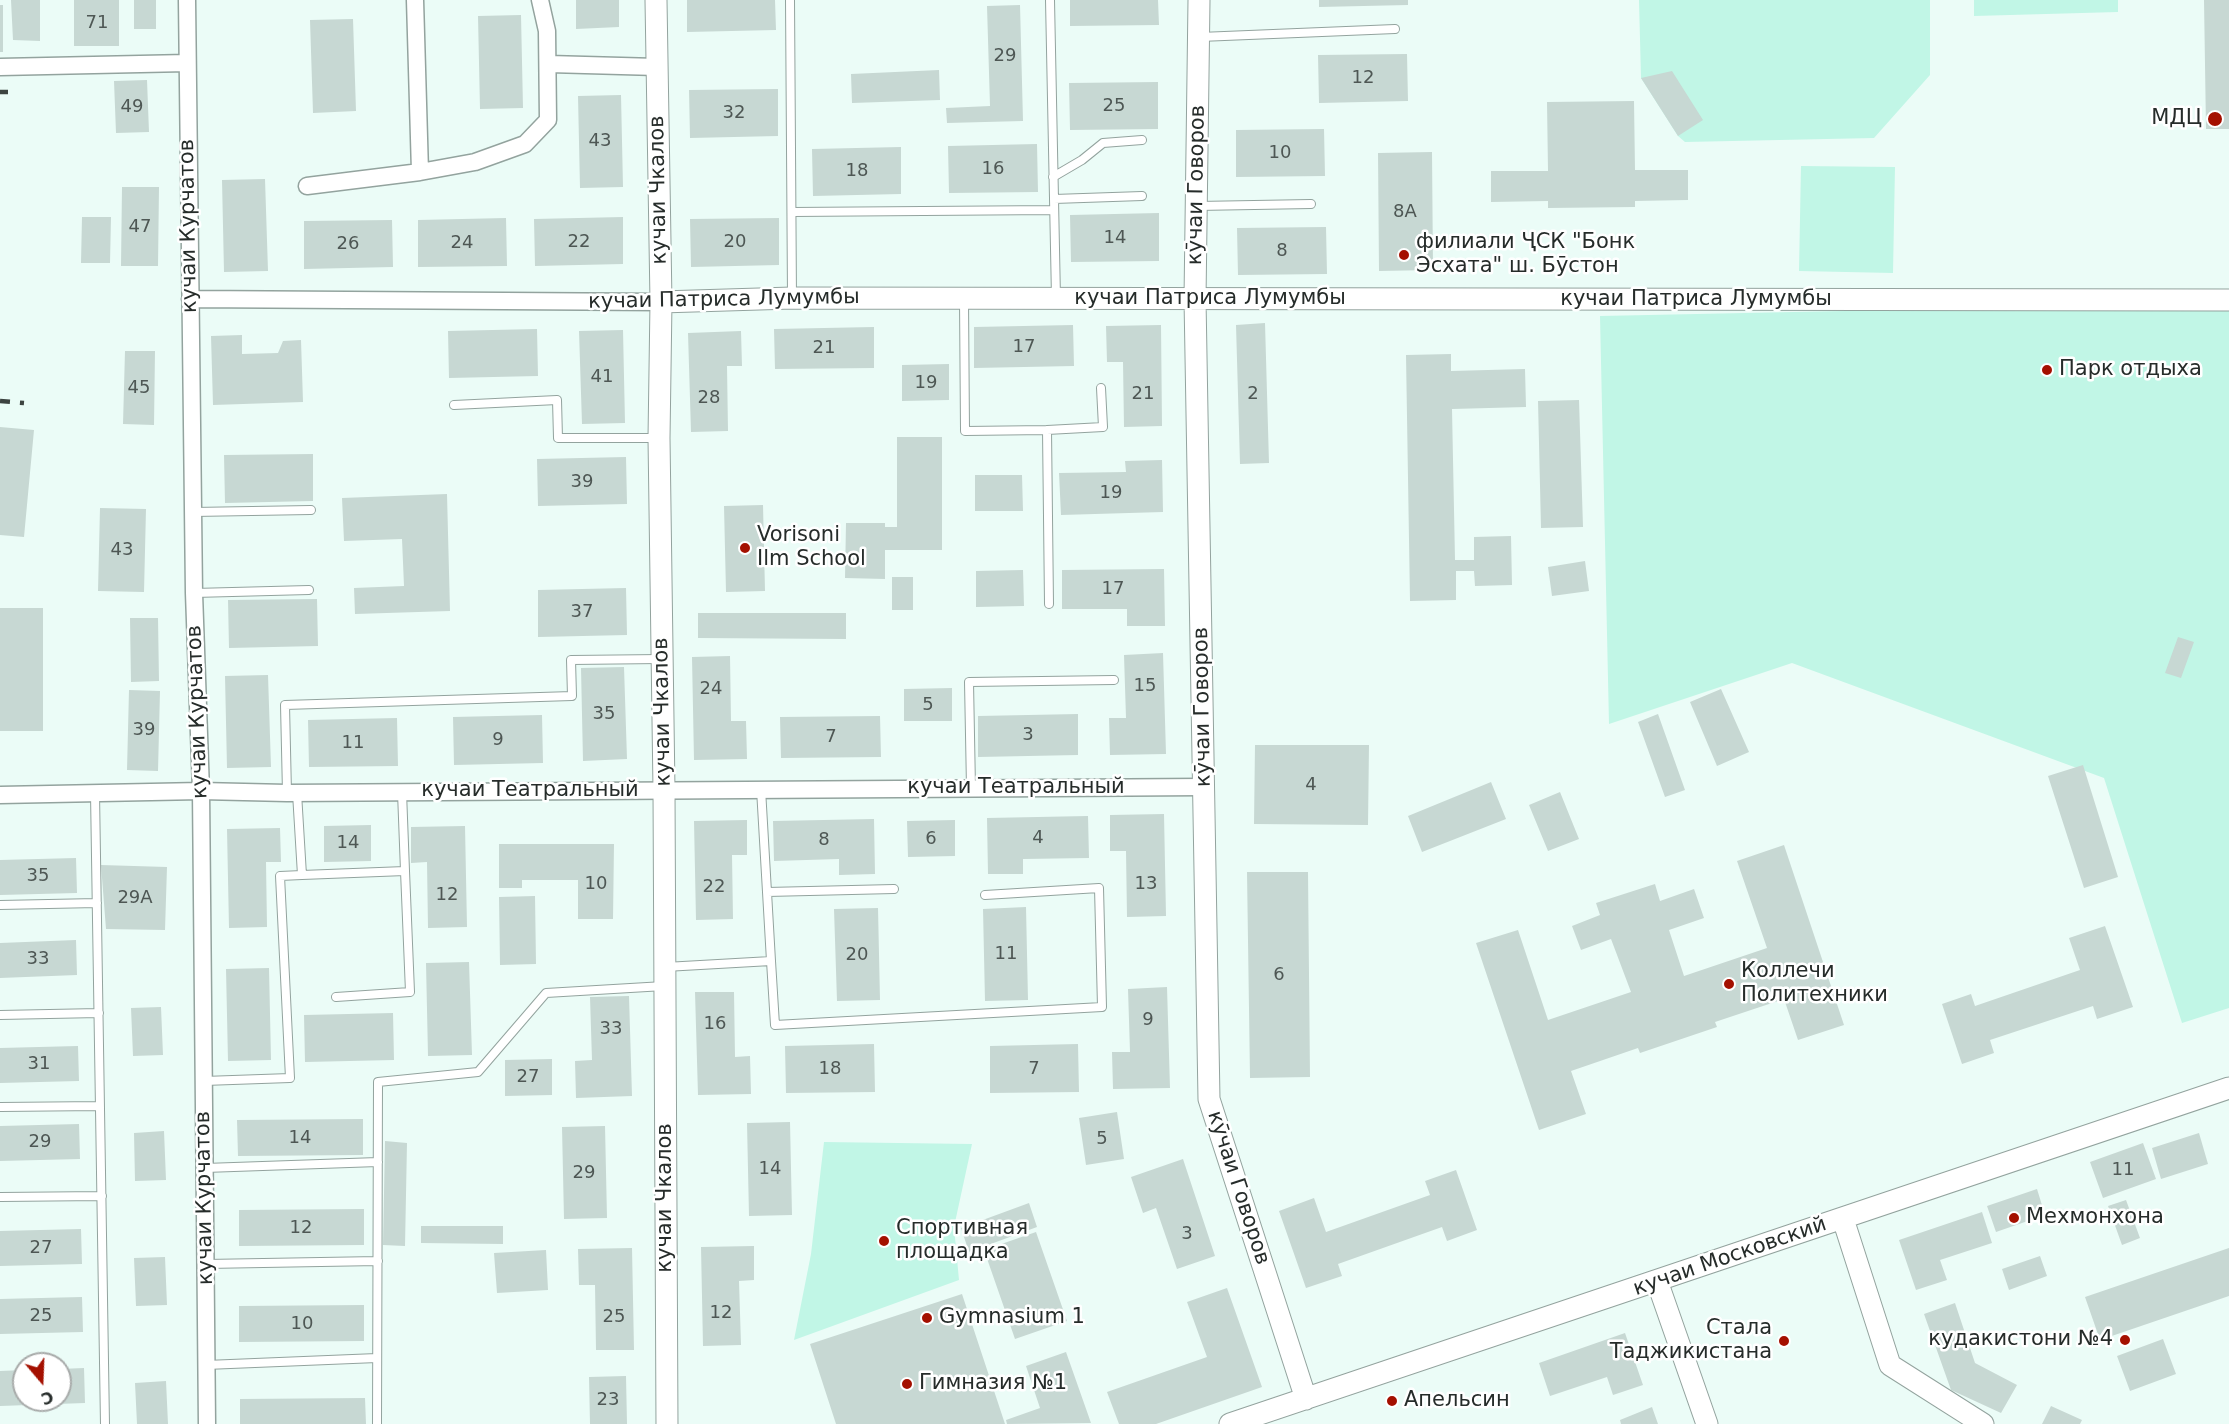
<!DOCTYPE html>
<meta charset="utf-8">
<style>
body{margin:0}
#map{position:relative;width:2229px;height:1424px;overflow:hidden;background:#ebfcf7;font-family:"DejaVu Sans",sans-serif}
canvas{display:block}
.north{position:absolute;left:12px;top:1352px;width:60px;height:60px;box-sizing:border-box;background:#fff;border:2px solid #a8abaa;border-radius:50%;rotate:161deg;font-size:16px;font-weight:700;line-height:24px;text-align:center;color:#262c2a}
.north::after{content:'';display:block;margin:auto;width:21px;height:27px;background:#a41000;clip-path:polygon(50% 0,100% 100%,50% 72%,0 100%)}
</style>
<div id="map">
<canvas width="2229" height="1424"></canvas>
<div class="north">С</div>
</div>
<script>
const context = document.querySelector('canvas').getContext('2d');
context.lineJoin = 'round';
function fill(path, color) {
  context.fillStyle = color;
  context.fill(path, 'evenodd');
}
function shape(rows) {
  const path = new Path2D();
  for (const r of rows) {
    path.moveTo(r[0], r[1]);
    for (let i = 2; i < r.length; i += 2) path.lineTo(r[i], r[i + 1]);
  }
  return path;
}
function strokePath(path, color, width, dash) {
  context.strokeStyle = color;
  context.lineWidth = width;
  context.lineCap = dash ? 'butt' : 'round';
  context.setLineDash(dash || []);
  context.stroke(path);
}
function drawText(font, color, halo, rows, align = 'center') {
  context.font = font + ' "DejaVu Sans",sans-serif';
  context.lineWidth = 5;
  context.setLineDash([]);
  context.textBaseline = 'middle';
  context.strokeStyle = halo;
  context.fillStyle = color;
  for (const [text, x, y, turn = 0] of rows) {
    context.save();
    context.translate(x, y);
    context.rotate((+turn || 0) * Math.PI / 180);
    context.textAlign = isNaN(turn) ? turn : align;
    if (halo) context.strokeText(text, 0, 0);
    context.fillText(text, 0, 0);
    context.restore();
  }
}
const green = shape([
 [1639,0,1930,0,1930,75,1874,138,1685,142,1678,136,1641,78],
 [1974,0,2118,0,2118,12,1974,16],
 [1801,166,1895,167,1893,273,1799,271],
 [2229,303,2229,1008,2182,1023,2104,778,1792,663,1609,724,1600,316],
 [824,1142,972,1144,954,1227,959,1280,794,1340,811,1254]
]);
const building = shape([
 [11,0,40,0,40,41,13,40],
 [74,0,119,0,119,46,74,46],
 [134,0,156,0,156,29,134,29],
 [576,0,619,0,619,27,576,29],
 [687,0,775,0,776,30,687,32],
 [1070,0,1158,0,1159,25,1070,26],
 [1319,0,1408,0,1408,5,1319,7],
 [2204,0,2229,0,2229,129,2206,129],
 [0,5,3,5,3,52,0,52],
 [1020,5,1023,121,947,123,946,108,990,106,987,6],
 [521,15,523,108,480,109,478,16],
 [353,19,356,111,313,113,310,20],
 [1407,54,1408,101,1319,103,1318,55],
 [939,70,940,100,852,103,851,74],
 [1672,71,1703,120,1678,136,1641,78],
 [147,80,149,132,116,133,114,81],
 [1158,82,1158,129,1070,130,1069,83],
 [778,89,778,136,690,138,689,90],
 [621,95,623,187,580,188,578,96],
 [1634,101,1635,170,1688,170,1688,200,1635,201,1635,207,1548,208,1548,201,1491,202,1491,171,1548,171,1547,102],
 [1324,129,1325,176,1236,177,1236,130],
 [1037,144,1038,192,949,193,948,146],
 [901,147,901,194,813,196,812,149],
 [1432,152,1433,270,1379,271,1378,153],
 [265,179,268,271,224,272,222,180],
 [122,187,159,187,158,266,121,266],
 [1159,213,1159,261,1071,262,1070,215],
 [82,217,111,217,110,263,81,263],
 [623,217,623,264,535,266,534,219],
 [506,218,507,266,418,267,418,220],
 [779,218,779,265,691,267,690,219],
 [392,220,393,267,304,269,304,221],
 [1326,227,1327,274,1238,275,1237,228],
 [1265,323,1269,463,1240,464,1236,325],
 [1073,325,1074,366,974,368,974,327],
 [1161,325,1162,426,1124,427,1123,362,1107,362,1106,326],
 [874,327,874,368,775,369,774,329],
 [537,329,538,376,449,378,448,331],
 [623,330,625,423,582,424,579,331],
 [741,331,742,366,727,366,728,431,691,432,688,333],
 [242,335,242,354,278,353,283,341,301,340,303,402,213,405,211,336],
 [125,351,155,351,154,425,123,424],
 [1451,354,1451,371,1525,369,1526,407,1452,409,1455,560,1474,560,1474,537,1511,536,1512,585,1475,586,1474,571,1456,571,1456,600,1410,601,1406,355],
 [949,364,949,400,902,401,902,365],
 [1579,400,1583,527,1541,528,1538,401],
 [0,427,34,430,24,537,0,535],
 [897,437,942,437,942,550,885,550,885,579,845,578,846,523,885,523,885,527,897,527],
 [313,454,313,501,225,503,224,455],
 [626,457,627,504,538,506,537,459],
 [1162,460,1163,512,1061,515,1059,473,1126,472,1125,461],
 [975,475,1022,475,1023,511,975,511],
 [447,494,450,611,355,614,354,588,404,586,402,539,344,541,342,498],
 [763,505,765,591,726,592,724,506],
 [100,508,146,509,144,592,98,591],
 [1585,561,1589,591,1552,596,1548,567],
 [1164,569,1165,626,1127,626,1127,609,1062,609,1062,570],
 [1023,570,1024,606,976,607,976,571],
 [892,577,913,577,913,610,892,610],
 [626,588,627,635,538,637,538,590],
 [317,599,318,646,229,648,228,600],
 [0,608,43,608,43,731,0,731],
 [698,613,846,613,846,639,698,638],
 [130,618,158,618,159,681,131,682],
 [2178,637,2194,642,2181,678,2165,673],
 [1163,653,1166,754,1110,755,1109,718,1126,718,1124,655],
 [730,656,731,721,746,721,747,759,694,760,692,657],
 [624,667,627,759,583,761,581,668],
 [268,675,271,767,227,768,225,676],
 [952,688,952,721,904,721,904,689],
 [1721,689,1749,752,1717,766,1690,702],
 [129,690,160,691,158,771,127,770],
 [1078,714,1078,755,978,757,978,716],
 [1658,714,1685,790,1665,797,1638,722],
 [542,715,543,763,454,765,453,717],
 [880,716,881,757,781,758,780,717],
 [397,718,398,766,309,767,308,720],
 [1255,745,1369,745,1368,825,1254,824],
 [2083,765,2118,877,2084,888,2048,776],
 [1491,782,1506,819,1422,852,1408,816],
 [1560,792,1579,839,1548,851,1529,805],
 [1164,814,1166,916,1127,917,1126,851,1110,851,1110,815],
 [1088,816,1089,858,1023,859,1023,874,988,874,987,818],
 [874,819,875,874,839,875,839,859,774,861,773,821],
 [747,820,747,855,732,855,733,919,696,920,694,821],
 [955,820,955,856,908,857,907,821],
 [371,825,371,861,324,862,324,826],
 [465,826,467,927,428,928,427,862,411,863,411,827],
 [280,828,281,862,266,862,267,927,229,928,227,829],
 [499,844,614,844,613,919,578,919,578,880,522,880,522,888,499,888],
 [1784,845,1844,1025,1798,1040,1784,999,1715,1022,1717,1027,1640,1053,1638,1048,1571,1071,1586,1114,1539,1130,1476,943,1518,930,1548,1020,1631,992,1611,939,1581,950,1572,926,1600,915,1596,903,1655,884,1660,901,1694,889,1704,918,1669,930,1684,976,1767,948,1737,861],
 [76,858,77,893,0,895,0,860],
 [101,865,167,867,165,930,106,929],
 [1247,872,1308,872,1310,1077,1250,1078],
 [535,896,536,964,500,965,499,897],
 [1026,907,1028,1000,985,1001,983,909],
 [878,908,880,1000,837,1001,834,909],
 [2105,926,2133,1007,2097,1019,2093,1006,1990,1040,1994,1053,1962,1064,1942,1004,1971,994,1975,1006,2080,970,2069,938],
 [76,940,77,975,0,978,0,943],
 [469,962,472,1055,428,1056,426,963],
 [269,968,271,1060,228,1061,226,969],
 [1167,987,1170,1088,1113,1089,1112,1052,1130,1052,1128,989],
 [695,992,734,992,735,1057,750,1056,751,1094,698,1095],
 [629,996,632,1096,576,1098,575,1061,592,1060,590,997],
 [161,1007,163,1055,133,1056,131,1008],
 [393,1013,394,1060,305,1062,304,1015],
 [874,1044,875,1092,786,1093,785,1046],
 [1078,1044,1079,1092,990,1093,990,1046],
 [78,1046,79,1081,0,1083,0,1048],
 [552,1059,552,1095,505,1096,505,1060],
 [1117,1112,1124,1159,1086,1165,1079,1118],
 [363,1119,363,1155,238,1156,237,1120],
 [790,1122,792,1215,749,1216,747,1123],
 [79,1124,80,1159,0,1161,0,1126],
 [605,1126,607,1218,564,1219,562,1127],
 [164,1131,166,1180,135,1181,134,1133],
 [2199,1133,2208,1164,2161,1179,2152,1148],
 [385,1141,407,1143,405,1246,383,1245],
 [2143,1143,2156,1179,2103,1198,2090,1162],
 [1183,1159,1215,1256,1177,1269,1156,1208,1143,1213,1131,1177],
 [1456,1170,1477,1230,1447,1241,1442,1227,1338,1264,1342,1276,1306,1288,1279,1211,1314,1198,1326,1232,1430,1195,1425,1181],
 [2037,1189,2045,1215,1996,1232,1987,1206],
 [2126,1200,2140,1238,2122,1245,2108,1206],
 [1029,1203,1037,1227,969,1252,961,1228],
 [364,1209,364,1245,239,1246,239,1210],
 [1982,1212,1992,1243,1940,1260,1947,1280,1916,1290,1899,1240],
 [421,1226,503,1226,503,1244,421,1243],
 [81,1229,82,1264,0,1266,0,1231],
 [1036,1232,1067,1321,1015,1339,984,1250],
 [754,1246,754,1280,739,1281,741,1345,703,1346,701,1247],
 [632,1248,634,1350,596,1350,595,1285,579,1285,578,1249],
 [2229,1248,2229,1296,2100,1340,2085,1297],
 [546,1250,548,1290,497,1293,494,1253],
 [2040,1256,2047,1276,2009,1290,2002,1269],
 [165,1257,167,1305,136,1306,134,1258],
 [1227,1288,1262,1387,1156,1424,1119,1424,1107,1392,1207,1357,1187,1302],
 [962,1294,1005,1424,836,1424,810,1344],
 [82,1297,83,1332,0,1334,0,1299],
 [1955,1303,1975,1363,2017,1385,2001,1413,1951,1390,1924,1314],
 [364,1305,364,1341,239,1342,239,1306],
 [1625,1333,1643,1385,1613,1395,1607,1377,1550,1396,1539,1363],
 [2163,1339,2176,1374,2130,1391,2117,1356],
 [1066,1352,1091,1423,1007,1424,1006,1420,1040,1408,1026,1366],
 [84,1368,85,1403,0,1406,0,1371,24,1370,24,1400,60,1400,60,1369],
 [626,1376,627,1424,590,1424,589,1377],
 [166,1381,168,1424,137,1424,135,1383],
 [365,1398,366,1424,240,1424,240,1399],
 [2051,1406,2082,1420,2080,1424,2042,1424],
 [1652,1407,1658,1424,1621,1424,1620,1420]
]);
const service = shape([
 [790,0,792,297],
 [1050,0,1056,298],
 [1200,37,1395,29],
 [1053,177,1082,160,1103,143,1142,140],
 [1054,199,1142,196],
 [1197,206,1311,204],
 [792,212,1054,210],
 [964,300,965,431,1047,430,1049,604],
 [454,405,557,400,558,438,659,438],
 [1047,430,1103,427,1101,388],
 [193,512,311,510],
 [194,593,309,590],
 [971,788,969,682,1114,680],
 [761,789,767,892,894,889],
 [402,792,405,871],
 [95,793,105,1424],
 [287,793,285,705,572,696,571,660,661,659],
 [302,875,405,871,410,992,336,997],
 [767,892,771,961],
 [0,905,97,903],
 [665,967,771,961,775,1025,1102,1007,1099,888,985,895],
 [0,1015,99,1013],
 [204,1081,290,1078,280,876,302,875,297,793],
 [0,1107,100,1106],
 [205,1168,378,1162],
 [0,1197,102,1196],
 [206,1264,378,1261],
 [206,1365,377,1358],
 [377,1424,378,1082,478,1072,546,993,664,986]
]);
const minor = shape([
 [187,0,194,593,201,791,207,1424],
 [415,0,420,172],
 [549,64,657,67],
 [0,67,187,63],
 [307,186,420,172,475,162,525,144,548,120,547,31,540,0],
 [190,299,661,302],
 [0,795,201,791,287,793,1204,787]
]);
const tertiary = shape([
 [656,0,661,302,659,438,664,790,667,1424],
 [1199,0,1195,299,1209,1099,1306,1399],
 [661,302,792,298,2229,300],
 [1843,1219,1890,1365,1983,1424],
 [1657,1281,1707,1424],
 [1230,1424,2229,1088]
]);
const rail = shape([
 [0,92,8,92],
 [0,401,24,403]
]);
const markers = [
 [2215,119,8,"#a41000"],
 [1404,255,6,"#a41000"],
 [2047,370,6,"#a41000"],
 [745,548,6,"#a41000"],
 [1729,984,6,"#a41000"],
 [2014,1218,6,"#a41000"],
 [884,1241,6,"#a41000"],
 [927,1318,6,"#a41000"],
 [2125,1340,6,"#a41000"],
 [1784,1341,6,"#a41000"],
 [907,1384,6,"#a41000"],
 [1392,1401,6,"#a41000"]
];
const numberNames = [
 ["71",97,23],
 ["29",1005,56],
 ["12",1363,78],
 ["25",1114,106],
 ["49",132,107],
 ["32",734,113],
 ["43",600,141],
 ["10",1280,153],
 ["16",993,169],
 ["18",857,171],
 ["8А",1405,212],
 ["47",140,227],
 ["14",1115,238],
 ["22",579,242],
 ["20",735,242],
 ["24",462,243],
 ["26",348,244],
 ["8",1282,251],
 ["17",1024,347],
 ["21",824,348],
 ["41",602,377],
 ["19",926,383],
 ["45",139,388],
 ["21",1143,394],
 ["2",1253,394],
 ["28",709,398],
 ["39",582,482],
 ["19",1111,493],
 ["43",122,550],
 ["17",1113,589],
 ["37",582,612],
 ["15",1145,686],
 ["24",711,689],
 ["5",928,705],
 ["35",604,714],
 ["39",144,730],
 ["3",1028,735],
 ["7",831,737],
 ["9",498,740],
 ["11",353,743],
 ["4",1311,785],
 ["4",1038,838],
 ["6",931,839],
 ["8",824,840],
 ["14",348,843],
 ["35",38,876],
 ["10",596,884],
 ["13",1146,884],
 ["22",714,887],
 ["12",447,895],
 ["29А",135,898],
 ["11",1006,954],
 ["20",857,955],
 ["33",38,959],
 ["6",1279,975],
 ["9",1148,1020],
 ["16",715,1024],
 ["33",611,1029],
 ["31",39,1064],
 ["18",830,1069],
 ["7",1034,1069],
 ["27",528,1077],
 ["14",300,1138],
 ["5",1102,1139],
 ["29",40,1142],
 ["14",770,1169],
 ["11",2123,1170],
 ["29",584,1173],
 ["12",301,1228],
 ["3",1187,1234],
 ["27",41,1248],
 ["12",721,1313],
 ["25",41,1316],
 ["25",614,1317],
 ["10",302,1324],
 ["23",608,1400]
];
const poiNames = [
 ["МДЦ",2202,119,"right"],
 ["филиали ҶСК \"Бонк",1416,243],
 ["Эсхата\" ш. Бӯстон",1416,267],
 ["Парк отдыха",2059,370],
 ["Vorisoni",757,536],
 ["Ilm School",757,560],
 ["Коллечи",1741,972],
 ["Политехники",1741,996],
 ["Мехмонхона",2026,1218],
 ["Спортивная",896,1229],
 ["площадка",896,1253],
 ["Gymnasium 1",939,1318],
 ["Стала",1772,1329,"right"],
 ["Таджикистана",1772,1353,"right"],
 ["кудакистони №4",2113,1340,"right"],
 ["Гимназия №1",919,1384],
 ["Апельсин",1404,1401]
];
const streetNames = [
 ["кӯчаи Говоров",1197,185,-89],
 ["кучаи Чкалов",659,190,-91],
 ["кучаи Курчатов",189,226,-91],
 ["кучаи Патриса Лумумбы",1210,299],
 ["кучаи Патриса Лумумбы",724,300,-1],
 ["кучаи Патриса Лумумбы",1696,300],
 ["кӯчаи Говоров",1203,707,-91],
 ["кучаи Курчатов",198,712,-92],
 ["кучаи Чкалов",663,712,-91],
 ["кучаи Театральный",1016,788],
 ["кучаи Театральный",530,791],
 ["кӯчаи Говоров",1238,1188,72],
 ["кучаи Курчатов",205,1198,-91],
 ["кучаи Чкалов",666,1198,-90],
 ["кучаи Московский",1730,1257,-19]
];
fill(green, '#c1f6e6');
fill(building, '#c7d8d3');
strokePath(service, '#93a39e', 10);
strokePath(minor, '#93a39e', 19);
strokePath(tertiary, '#93a39e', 23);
strokePath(service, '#fff', 8);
strokePath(minor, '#fff', 16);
strokePath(tertiary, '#fff', 21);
strokePath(rail, '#3d4441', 4.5, [10, 10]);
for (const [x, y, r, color] of markers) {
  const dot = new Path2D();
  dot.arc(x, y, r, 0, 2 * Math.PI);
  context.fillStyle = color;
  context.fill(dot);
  strokePath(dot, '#fff', 2);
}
drawText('18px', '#4e5754', null, numberNames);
drawText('21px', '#262c2a', '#fff', poiNames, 'left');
drawText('21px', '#262c2a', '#fff', streetNames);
</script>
